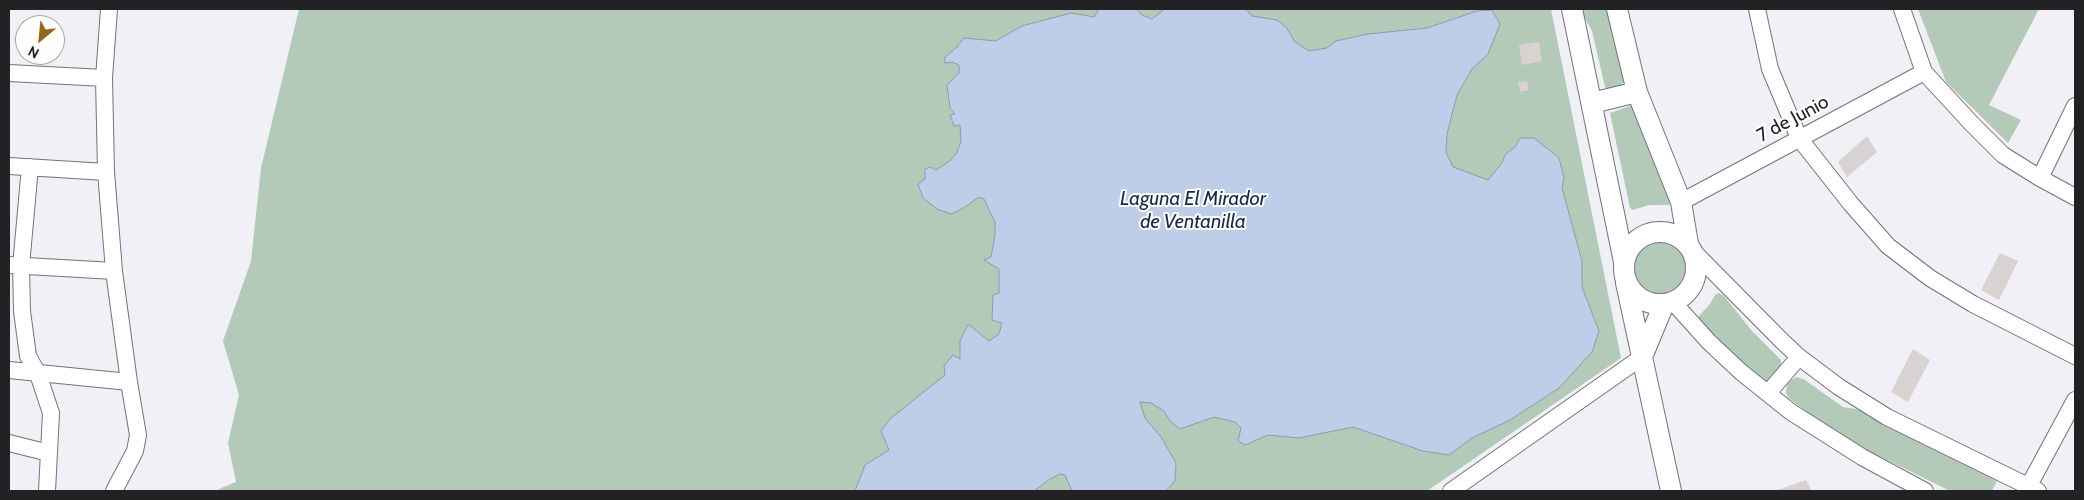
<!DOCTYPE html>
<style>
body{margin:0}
#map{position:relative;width:2084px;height:500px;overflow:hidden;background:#f0f0f6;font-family:Cabin,sans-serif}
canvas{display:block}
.frame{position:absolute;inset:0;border:10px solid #222224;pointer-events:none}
.north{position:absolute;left:15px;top:15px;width:50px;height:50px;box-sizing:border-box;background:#fefeff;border:1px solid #a6a6a7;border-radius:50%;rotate:208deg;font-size:14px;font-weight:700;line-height:20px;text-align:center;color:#222224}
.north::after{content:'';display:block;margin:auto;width:18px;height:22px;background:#976718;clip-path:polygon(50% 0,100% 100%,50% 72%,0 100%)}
</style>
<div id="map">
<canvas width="2084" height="500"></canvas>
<div class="frame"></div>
<div class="north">N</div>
</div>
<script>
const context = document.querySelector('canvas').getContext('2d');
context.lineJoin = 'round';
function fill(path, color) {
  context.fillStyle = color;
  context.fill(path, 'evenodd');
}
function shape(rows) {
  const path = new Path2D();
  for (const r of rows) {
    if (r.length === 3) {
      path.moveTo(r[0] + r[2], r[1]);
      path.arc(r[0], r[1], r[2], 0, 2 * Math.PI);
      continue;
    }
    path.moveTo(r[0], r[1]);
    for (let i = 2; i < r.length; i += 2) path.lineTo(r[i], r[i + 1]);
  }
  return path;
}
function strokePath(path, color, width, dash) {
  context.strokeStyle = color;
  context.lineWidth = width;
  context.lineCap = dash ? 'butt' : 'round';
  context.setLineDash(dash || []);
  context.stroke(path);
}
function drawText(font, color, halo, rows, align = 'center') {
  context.font = font + ' Cabin,sans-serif';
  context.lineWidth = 4;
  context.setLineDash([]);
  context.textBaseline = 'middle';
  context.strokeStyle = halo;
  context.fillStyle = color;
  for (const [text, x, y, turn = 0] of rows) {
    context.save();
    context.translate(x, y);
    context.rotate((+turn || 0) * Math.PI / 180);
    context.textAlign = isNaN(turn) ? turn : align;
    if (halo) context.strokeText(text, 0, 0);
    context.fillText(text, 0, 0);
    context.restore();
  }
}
const green = shape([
 [299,9,1551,9,1621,358,1427,491,219,491,219,489,236,482,228,443,239,395,223,341,251,261,261,168],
 [1580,9,1609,9,1624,80,1621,88,1608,90,1605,87,1592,31],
 [1918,9,2039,9,1989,105,2021,120,2008,143,1946,82],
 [1630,106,1633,107,1671,201,1669,205,1649,205,1633,210,1630,208,1610,113],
 [1660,267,26],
 [1719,293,1724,296,1752,331,1781,360,1781,367,1768,381,1764,381,1732,354,1699,319,1699,316,1710,304,1715,295],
 [1797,377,1805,380,1843,407,1862,410,1997,481,1992,491,1950,491,1853,443,1810,415,1788,397,1786,393,1787,385,1789,381]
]);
const water = shape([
 [1099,9,1136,9,1142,15,1152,19,1165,9,1246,9,1252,16,1277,20,1286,27,1295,42,1309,51,1327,48,1336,41,1368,34,1427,28,1477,11,1492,10,1500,24,1488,54,1472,69,1457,95,1447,134,1446,152,1453,167,1488,180,1502,163,1505,155,1515,147,1520,138,1534,138,1559,158,1564,178,1562,188,1582,261,1582,287,1599,331,1592,352,1559,388,1510,420,1472,438,1449,455,1423,451,1353,427,1299,438,1268,435,1245,445,1238,441,1241,428,1235,422,1214,417,1180,429,1170,421,1164,411,1151,403,1140,402,1145,418,1161,437,1176,463,1175,481,1166,491,1072,491,1065,475,1060,474,1050,479,1034,491,855,491,865,465,889,450,881,431,890,419,945,375,944,366,953,355,960,359,960,341,968,324,989,341,999,334,1002,323,992,320,993,295,999,293,999,269,984,260,991,257,995,235,995,222,984,199,979,197,962,209,951,214,937,209,923,198,918,184,925,179,925,169,930,167,936,170,950,161,956,154,961,142,960,125,954,126,950,115,955,114,950,108,947,85,959,73,959,65,952,62,945,63,945,57,957,47,964,38,996,41,1022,26,1071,13,1094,17,1099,9]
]);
const building = shape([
 [1539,42,1542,61,1522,65,1519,45],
 [1527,81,1529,90,1520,92,1518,82],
 [1867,136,1877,152,1847,177,1838,162],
 [2000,253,2018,261,1999,300,1981,290],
 [1913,349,1930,360,1908,402,1891,392],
 [1806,480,1812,491,1774,491]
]);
const minor = shape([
 [109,9,104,78,106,172,114,271,129,382,138,435,135,451,114,491],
 [1757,9,1770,69,1799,138,1851,204,1888,246,1930,278,1973,304,2075,356],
 [1902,9,1924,72,1972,124,2003,155,2040,178,2075,197],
 [9,73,104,78],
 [9,166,106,172],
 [30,167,21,266,22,311,28,356,38,374,51,413,47,491],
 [2040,178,2075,106],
 [1681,202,1924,72],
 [1694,252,1781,340,1799,357,1839,387,1887,417,2038,491],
 [9,265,114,271],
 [1673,302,1709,342,1741,372,1791,412,1862,457,1925,491],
 [9,370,129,382],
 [1768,393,1799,357],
 [9,443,49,453],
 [1451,491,1642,357],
 [2026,491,2075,400]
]);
const major = shape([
 [1572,9,1624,262],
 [1617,9,1637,92,1681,202,1688,244],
 [1592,103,1637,92],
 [1660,268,36],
 [1626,283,1671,491],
 [1642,357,1664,304]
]);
const streetNames = [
 ["7 de Junio",1793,119,-28]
];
const waterNames = [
 ["Laguna El Mirador",1193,199],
 ["de Ventanilla",1193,222]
];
fill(green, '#b2cab7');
fill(water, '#bfcee8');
strokePath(water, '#909aad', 1);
fill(building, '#d9d2d2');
strokePath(minor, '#737378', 18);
strokePath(major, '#737378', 22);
strokePath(minor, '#fff', 16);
strokePath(major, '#fff', 20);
drawText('19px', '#222224', '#fefeff', streetNames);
drawText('italic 20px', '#16294d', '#fefeff', waterNames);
</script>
